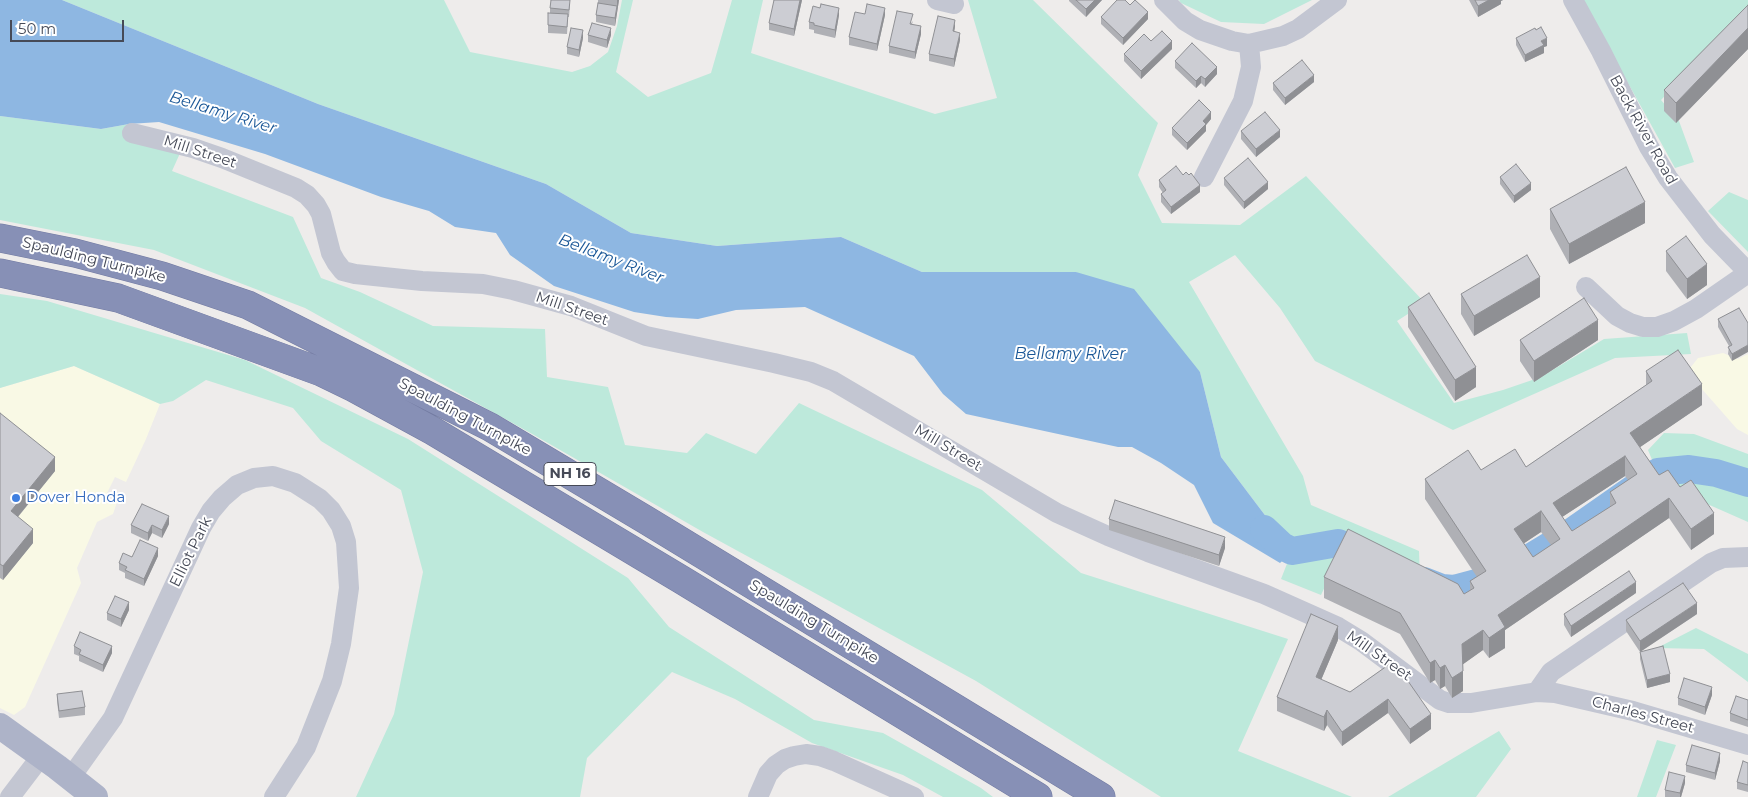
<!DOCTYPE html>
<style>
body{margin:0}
#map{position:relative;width:1748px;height:797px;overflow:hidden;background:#eeeceb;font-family:Montserrat,sans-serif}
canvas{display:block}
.scale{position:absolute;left:10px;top:20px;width:114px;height:22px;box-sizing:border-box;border:2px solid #464a57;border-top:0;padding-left:6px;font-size:15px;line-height:18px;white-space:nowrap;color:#464a57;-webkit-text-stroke:4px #fff;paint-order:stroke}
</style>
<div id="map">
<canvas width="1748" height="797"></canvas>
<div class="scale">50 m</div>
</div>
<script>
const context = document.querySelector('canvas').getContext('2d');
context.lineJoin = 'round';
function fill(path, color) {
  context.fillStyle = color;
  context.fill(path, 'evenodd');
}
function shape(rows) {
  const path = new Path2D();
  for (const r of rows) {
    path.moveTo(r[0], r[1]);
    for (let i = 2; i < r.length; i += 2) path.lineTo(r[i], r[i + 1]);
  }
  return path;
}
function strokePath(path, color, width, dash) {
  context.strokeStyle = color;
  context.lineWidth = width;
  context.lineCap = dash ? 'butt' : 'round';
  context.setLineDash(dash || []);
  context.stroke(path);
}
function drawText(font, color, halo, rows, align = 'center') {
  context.font = font + ' Montserrat,sans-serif';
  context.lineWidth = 4;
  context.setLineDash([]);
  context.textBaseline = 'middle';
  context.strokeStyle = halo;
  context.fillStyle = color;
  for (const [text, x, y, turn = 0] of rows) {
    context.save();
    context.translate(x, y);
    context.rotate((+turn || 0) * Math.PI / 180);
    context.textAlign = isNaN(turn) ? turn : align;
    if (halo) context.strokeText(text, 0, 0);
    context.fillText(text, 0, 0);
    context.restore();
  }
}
const commercial = shape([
 [1723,353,1738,359,1748,354,1748,435,1737,429,1687,372,1698,358],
 [74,366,160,404,146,439,126,482,115,477,105,497,117,502,113,514,97,522,77,568,81,583,25,707,14,715,0,708,0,388]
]);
const green = shape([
 [62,0,444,0,470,52,572,72,590,66,608,52,617,26,622,0,633,0,616,72,648,97,711,73,732,0,763,0,751,53,935,114,997,98,968,0,1033,0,1158,123,1138,175,1162,223,1240,225,1306,176,1425,303,1397,321,1454,403,1503,390,1541,377,1604,339,1687,333,1691,354,1615,358,1453,430,1315,361,1280,308,1235,255,1189,282,1303,476,1311,505,1419,551,1420,580,1345,544,1321,595,1281,579,1292,551,1221,457,1200,372,1076,272,922,272,841,237,717,246,631,233,546,184,318,104],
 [1179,0,1312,0,1264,24,1221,22,1181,3],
 [1582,0,1748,0,1748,9,1661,100,1679,121,1694,162,1675,168],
 [0,116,101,129,129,124,181,151,172,171,293,217,321,278,360,292,433,326,545,329,547,377,608,387,625,445,687,453,706,433,756,454,799,403,982,490,1081,573,1288,639,1238,751,1352,797,1161,797,976,681,703,532,534,435,305,308,154,250,0,220],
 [1729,192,1748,200,1748,252,1708,211],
 [0,294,47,301,245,360,408,439,628,578,669,627,814,720,883,733,981,788,993,797,943,797,903,775,812,743,735,699,672,672,587,758,580,797,356,797,394,714,423,572,401,490,321,441,293,408,206,380,173,401,160,404,74,366,0,388],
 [1664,433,1694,434,1748,454,1748,522,1662,484,1648,450],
 [1696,628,1748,654,1748,682,1704,649,1657,648],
 [1499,731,1511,749,1476,797,1388,797],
 [1657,740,1676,745,1656,797,1637,797]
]);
const water = shape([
 [0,0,62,0,318,104,546,184,631,233,717,246,841,237,922,272,1076,272,1134,289,1200,372,1221,457,1292,551,1280,563,1213,523,1194,485,1161,463,1132,447,1118,447,966,414,943,394,914,356,805,307,736,310,698,319,666,317,634,312,554,286,510,255,496,233,455,227,429,211,381,197,265,154,159,122,129,124,101,129,0,116]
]);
const river = shape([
 [1648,479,1658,472,1689,469,1716,473,1748,483],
 [1264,529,1282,546,1292,551,1338,543,1376,559],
 [1563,538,1633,489],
 [1523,562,1551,545],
 [1424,581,1442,588,1454,589,1480,582]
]);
const minor = shape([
 [937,0,954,4],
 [1164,0,1185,21,1200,30,1232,41,1249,44,1283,36,1298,29,1337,0],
 [1573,0,1601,51,1649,147,1668,178,1712,235,1748,272],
 [132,133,193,148,222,158,296,188,307,195,316,205,321,214,331,253,336,262,343,271,355,274,422,281,483,284,513,290,571,306,646,336,774,363,811,372,833,381,1057,513,1108,536,1148,552,1264,594,1338,627,1361,641,1440,700,1449,703,1471,703,1537,692,1551,672,1711,563,1723,558,1748,557],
 [1204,177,1243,101,1251,67,1249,44],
 [1586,287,1617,316,1630,323,1643,327,1657,327,1674,321,1696,309,1748,273],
 [1537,692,1555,693,1633,711,1748,745],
 [71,777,113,718,201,528,211,511,222,498,237,485,254,478,273,476,295,483,320,499,331,510,341,526,346,542,349,588,341,644,332,681,306,747,274,797],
 [10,797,42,755],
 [758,797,768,774,776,765,785,759,794,756,806,754,820,756,834,761,914,797]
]);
const major = shape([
 [0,726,57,767,95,797]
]);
const highway = shape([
 [0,238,75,253,162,276,248,305,490,427,646,520,1101,797],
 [0,273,118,298,321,372,354,388,433,431,682,580,1038,797]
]);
const wall = shape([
 [598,0,619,0,615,26,596,22,596,15,598,4],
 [802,0,794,36,769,30,769,23],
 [1069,0,1102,0,1086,17,1069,1],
 [1469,0,1503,0,1501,1,1501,4,1478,17],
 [570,4,569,17,568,17,567,34,548,33,548,25,550,13,550,8],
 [1130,5,1148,19,1123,45,1101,24,1101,17],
 [1748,5,1748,49,1676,123,1664,111,1664,90],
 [865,14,885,15,877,51,849,45,849,37],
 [839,15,835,38,814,33,814,30,809,29,809,22],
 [913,21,912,24,921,34,915,59,889,53,889,46],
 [955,27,954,31,960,40,954,67,929,61,929,54],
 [588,35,611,35,607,48,588,42],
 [583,38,579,57,567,54,567,47],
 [1516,38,1547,46,1544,47,1544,53,1525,62,1516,45],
 [1151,41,1172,49,1141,79,1124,61,1124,54],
 [1175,61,1217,74,1205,87,1201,83,1196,88,1175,68],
 [1314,82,1285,105,1273,90,1273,83],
 [1211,119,1206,125,1206,131,1187,150,1172,135,1172,128],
 [1241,131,1280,137,1256,157,1241,139],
 [1183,175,1200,192,1171,214,1161,202,1161,194,1163,193,1159,187,1159,180],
 [1500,177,1531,190,1514,203,1500,184],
 [1224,178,1268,189,1244,209,1224,185],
 [1550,209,1645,223,1569,264,1550,229],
 [1666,251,1707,285,1687,299,1666,271],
 [1461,294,1540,297,1474,336,1461,314],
 [1408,307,1476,387,1455,401,1408,327],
 [1739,308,1732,361,1728,354,1729,346,1718,327,1718,319],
 [1520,340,1598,340,1534,382,1520,361],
 [1646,371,1702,405,1640,447,1659,475,1680,487,1714,534,1691,550,1669,518,1505,630,1505,648,1489,658,1483,650,1463,664,1463,691,1452,698,1445,686,1440,689,1435,680,1430,683,1400,634,1324,598,1324,577,1464,594,1470,591,1470,581,1477,577,1425,499,1425,479,1481,470,1526,467,1646,385],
 [1625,476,1628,480,1610,492,1610,507,1572,531,1562,517],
 [1541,532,1551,545,1533,557,1524,543],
 [0,413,55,471,18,517,33,543,3,580,0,578],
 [1109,519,1225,548,1219,566,1109,530],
 [169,524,162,538,152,533,148,541,131,533,131,525],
 [158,556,144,586,125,578,125,573,119,570,119,563,132,557],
 [1636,593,1571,637,1564,625,1564,614],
 [129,610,121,627,107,620,107,613],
 [1697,614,1640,652,1626,631,1626,620],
 [1338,640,1321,680,1350,692,1394,661,1431,729,1410,744,1388,713,1342,746,1327,725,1324,731,1277,711,1277,697],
 [74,646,112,653,103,672,79,661,79,656,74,654],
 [1640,652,1670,682,1647,688,1640,659],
 [57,694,85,707,85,715,59,718,57,701],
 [1712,695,1705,715,1678,705,1678,698],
 [1748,700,1748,727,1730,721,1730,713],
 [1720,761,1715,780,1686,772,1686,765],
 [1748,763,1748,792,1737,789,1737,782],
 [1685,783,1681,797,1665,797,1665,790]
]);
const shadedWall = shape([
 [617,0,619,0,615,26,615,18,617,8],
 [800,0,802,0,794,36,794,29],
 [1095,0,1102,0,1086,17,1086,9],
 [1489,0,1503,0,1501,1,1501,4,1478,17,1478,6],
 [839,8,839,15,835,38,835,30],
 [885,8,885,15,877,51,877,44],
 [1148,12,1148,19,1123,45,1123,38],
 [955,20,955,27,953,38,953,31],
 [921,26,921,34,915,59,915,52],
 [611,28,611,35,607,48,607,40],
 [1748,28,1748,49,1676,123,1676,103],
 [583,30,583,38,579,57,579,50],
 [960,33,960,40,954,67,954,59],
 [1547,38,1547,46,1544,47,1544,53,1525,62,1525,55,1541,41],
 [1172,41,1172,49,1141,79,1141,71],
 [1217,67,1217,74,1205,87,1205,79],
 [1314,75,1314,82,1285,105,1285,98],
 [1201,76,1201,83,1196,88,1196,81],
 [1211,112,1211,119,1206,125,1206,131,1187,150,1187,143,1203,121],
 [1280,130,1280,137,1256,157,1256,149],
 [1268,182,1268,189,1244,209,1244,202],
 [1531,183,1531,190,1514,203,1514,196],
 [1200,185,1200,192,1171,214,1171,207],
 [1645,202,1645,223,1569,264,1569,244],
 [1707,264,1707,285,1687,299,1687,279],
 [1540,277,1540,297,1474,336,1474,316],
 [1598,320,1598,340,1534,382,1534,361],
 [1748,345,1748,352,1732,361,1732,354],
 [1476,367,1476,387,1455,401,1455,380],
 [1702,384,1702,405,1630,454,1630,433],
 [1625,456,1625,476,1553,523,1553,503],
 [55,457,55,471,11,525,11,511],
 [1669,498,1669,518,1505,630,1505,648,1489,658,1489,638,1498,615],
 [1541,511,1541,532,1514,550,1514,529],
 [1714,513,1714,534,1691,550,1691,529],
 [169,516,169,524,162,538,162,530],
 [152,525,152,533,148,541,148,533],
 [33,529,33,543,3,580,3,566],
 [1225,537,1225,548,1219,566,1219,555],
 [158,548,158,556,144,586,144,579],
 [1636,582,1636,593,1571,637,1571,626],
 [129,602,129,610,121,627,121,619],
 [1697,603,1697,614,1640,652,1640,641],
 [1338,626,1338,640,1316,692,1316,677],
 [1483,630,1483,650,1462,665,1462,644],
 [112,646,112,653,103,672,103,665],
 [1435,660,1435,680,1430,683,1430,663],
 [1445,665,1445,686,1440,689,1440,668],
 [1463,671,1463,691,1452,698,1452,678],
 [1670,674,1670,682,1647,688,1647,680],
 [1712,687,1712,695,1705,715,1705,707],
 [1388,699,1388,713,1342,746,1342,732],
 [1327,710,1327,725,1324,731,1324,717],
 [1431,714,1431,729,1410,744,1410,729],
 [1720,753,1720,761,1715,780,1715,773],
 [1685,776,1685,783,1681,797,1680,797,1680,793]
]);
const building = shape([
 [551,0,570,0,569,10,550,8,551,0],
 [774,0,800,0,794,29,769,23,774,0],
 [1076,0,1095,0,1086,9,1076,0],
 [1117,0,1125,0,1130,5,1135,0,1148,12,1123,38,1101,17,1117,0],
 [1475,0,1489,0,1478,6,1475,0],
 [598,3,617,6,615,18,596,15,598,3],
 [821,4,839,8,835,30,814,25,814,23,809,22,813,6,820,8,821,4],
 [867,4,885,8,877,44,849,37,855,12,865,14,867,4],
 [1748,5,1748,28,1676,103,1664,90,1748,5],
 [897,11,913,14,910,24,921,26,915,52,889,46,897,11],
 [548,13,568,14,567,27,548,25,548,13],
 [938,16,955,20,953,31,960,33,954,59,929,54,938,16],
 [592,23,611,28,607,40,588,35,592,23],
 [1541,27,1547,38,1541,41,1544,45,1525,55,1516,38,1535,28,1536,30,1541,27],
 [571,28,583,30,579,50,567,47,571,28],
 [1162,31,1172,41,1141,71,1124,54,1144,34,1151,41,1162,31],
 [1192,43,1217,67,1205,79,1201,76,1196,81,1175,61,1192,43],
 [1302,60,1314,75,1285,98,1273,83,1302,60],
 [1199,100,1211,112,1203,121,1206,124,1187,143,1172,128,1199,100],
 [1265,112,1280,130,1256,149,1241,131,1265,112],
 [1248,158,1268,182,1244,202,1224,178,1248,158],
 [1516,164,1531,183,1514,196,1500,177,1516,164],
 [1176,166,1183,175,1186,172,1189,175,1191,173,1200,185,1171,207,1161,194,1166,190,1159,180,1176,166],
 [1626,167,1645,202,1569,244,1550,209,1626,167],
 [1686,236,1707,264,1687,279,1666,251,1686,236],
 [1527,255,1540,277,1474,316,1461,294,1527,255],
 [1429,293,1476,367,1455,380,1408,307,1429,293],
 [1584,298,1598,320,1534,361,1520,340,1584,298],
 [1739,308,1748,323,1748,345,1732,354,1728,347,1732,345,1718,319,1739,308],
 [1678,350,1702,384,1630,433,1659,475,1668,470,1680,487,1691,480,1714,513,1691,529,1669,498,1498,615,1505,627,1489,638,1483,630,1462,644,1463,671,1452,678,1445,665,1440,668,1435,660,1430,663,1400,613,1324,577,1348,529,1458,584,1464,594,1474,588,1470,581,1486,571,1425,479,1468,450,1481,470,1515,449,1526,467,1652,381,1646,371,1678,350],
 [1625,456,1637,474,1610,492,1616,503,1572,531,1553,503,1625,456],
 [1541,511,1560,539,1533,557,1514,529,1541,511],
 [0,413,55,457,11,511,33,529,3,566,0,564,0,413],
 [1115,500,1225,537,1219,555,1109,519,1115,500],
 [142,504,169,516,162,530,152,525,148,533,131,525,142,504],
 [140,540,158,548,144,579,125,570,127,567,119,563,123,553,132,557,140,540],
 [1629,571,1636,582,1571,626,1564,614,1629,571],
 [1683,583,1697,603,1640,641,1626,620,1683,583],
 [115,596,129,602,121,619,107,613,115,596],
 [1311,614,1338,626,1316,677,1350,692,1394,661,1431,714,1410,729,1388,699,1342,732,1327,710,1324,717,1277,697,1311,614],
 [80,632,112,646,103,665,79,654,81,650,74,646,80,632],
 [1663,646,1670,674,1647,680,1640,652,1663,646],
 [1684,678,1712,687,1705,707,1678,698,1684,678],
 [82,691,85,707,59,711,57,694,82,691],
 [1736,696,1748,700,1748,720,1730,713,1736,696],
 [1692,745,1720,753,1715,773,1686,765,1692,745],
 [1743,761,1748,763,1748,785,1737,782,1743,761],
 [1669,772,1685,776,1680,793,1665,790,1669,772]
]);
const markers = [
 [16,498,5,"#3f7fe0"]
];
const shields = [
 [570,474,52]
];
const shieldNames = [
 ["NH 16",570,474]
];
const streetNames = [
 ["Back River Road",1643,130,61],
 ["Mill Street",200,152,18],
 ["Spaulding Turnpike",94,260,14],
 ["Mill Street",572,309,19],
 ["Spaulding Turnpike",465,417,28],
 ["Mill Street",948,448,31],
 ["Elliot Park",191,552,-64],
 ["Spaulding Turnpike",814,622,31],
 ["Mill Street",1379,656,35],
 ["Charles Street",1643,715,15]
];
const shopNames = [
 ["Dover Honda",26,498]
];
const waterNames = [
 ["Bellamy River",223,113,17],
 ["Bellamy River",611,259,21],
 ["Bellamy River",1070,354]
];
fill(commercial, '#f9f9e5');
fill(green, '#bde9db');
fill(water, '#8eb7e2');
strokePath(river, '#8eb7e2', 28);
strokePath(highway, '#737ba2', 29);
strokePath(minor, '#c3c6d2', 20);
strokePath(major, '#adb3c8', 26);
strokePath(highway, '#8790b6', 28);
fill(wall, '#afb0b5');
fill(shadedWall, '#8f9094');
fill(building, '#cccdd3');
strokePath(building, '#8f9094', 1);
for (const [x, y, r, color] of markers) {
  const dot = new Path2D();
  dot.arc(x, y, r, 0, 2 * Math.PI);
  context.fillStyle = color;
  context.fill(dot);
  strokePath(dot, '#fff', 2);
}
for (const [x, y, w] of shields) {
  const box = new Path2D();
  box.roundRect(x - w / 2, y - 11.5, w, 23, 4);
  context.fillStyle = '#fff';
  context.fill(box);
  strokePath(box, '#464a57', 1);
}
drawText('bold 14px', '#464a57', null, shieldNames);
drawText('15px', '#464a57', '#fff', streetNames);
drawText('15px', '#366cbe', '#fff', shopNames, 'left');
drawText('italic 16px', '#195696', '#fff', waterNames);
</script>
